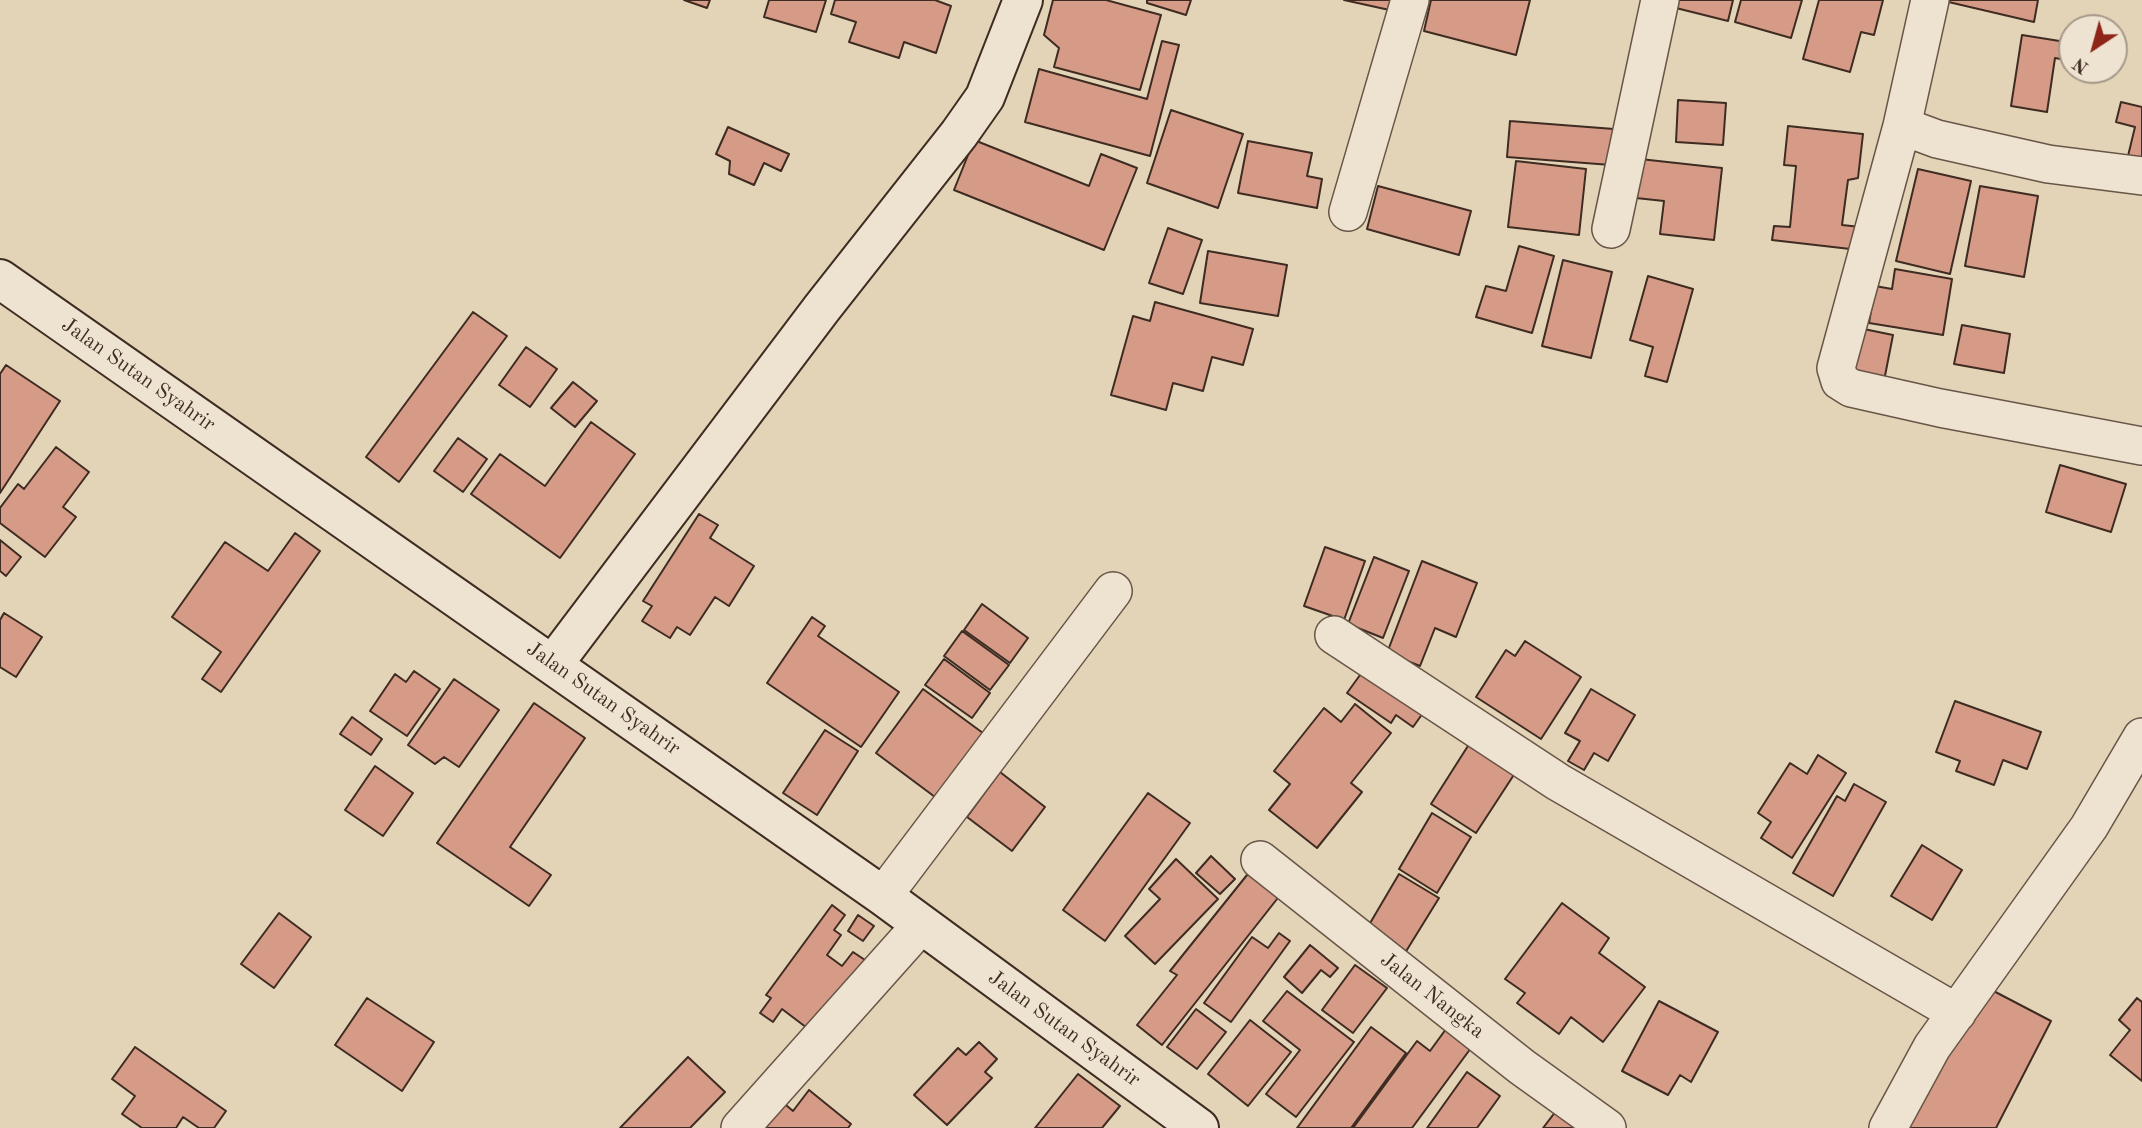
<!DOCTYPE html>
<style>
body{margin:0}
#map{position:relative;width:2142px;height:1128px;overflow:hidden;background:#e4d4b7;font-family:"Old Standard TT",serif}
canvas{display:block}
.north{position:absolute;left:2058px;top:14px;width:70px;height:70px;box-sizing:border-box;background:#ede3d0;border:2px solid #a7998a;border-radius:50%;rotate:216deg;font-size:19px;font-weight:700;line-height:28px;text-align:center;color:#3e2b22}
.north::after{content:'';display:block;margin:auto;width:24px;height:32px;background:#8f2418;clip-path:polygon(50% 0,100% 100%,50% 72%,0 100%)}
</style>
<div id="map">
<canvas width="2142" height="1128"></canvas>
<div class="north">N</div>
</div>
<script>
const context = document.querySelector('canvas').getContext('2d');
context.lineJoin = 'round';
function fill(path, color) {
  context.fillStyle = color;
  context.fill(path, 'evenodd');
}
function shape(rows) {
  const path = new Path2D();
  for (const r of rows) {
    path.moveTo(r[0], r[1]);
    for (let i = 2; i < r.length; i += 2) path.lineTo(r[i], r[i + 1]);
  }
  return path;
}
function strokePath(path, color, width, dash) {
  context.strokeStyle = color;
  context.lineWidth = width;
  context.lineCap = dash ? 'butt' : 'round';
  context.setLineDash(dash || []);
  context.stroke(path);
}
function drawText(font, color, halo, rows, align = 'center') {
  context.font = font + ' "Old Standard TT",serif';
  context.lineWidth = 7;
  context.setLineDash([]);
  context.textBaseline = 'middle';
  context.strokeStyle = halo;
  context.fillStyle = color;
  for (const [text, x, y, turn = 0] of rows) {
    context.save();
    context.translate(x, y);
    context.rotate((+turn || 0) * Math.PI / 180);
    context.textAlign = isNaN(turn) ? turn : align;
    if (halo) context.strokeText(text, 0, 0);
    context.fillText(text, 0, 0);
    context.restore();
  }
}
const building = shape([
 [684,0,710,0,707,8,684,0],
 [769,0,826,0,816,32,764,17,769,0],
 [835,0,935,0,951,6,936,53,904,42,899,58,849,42,856,22,831,14,835,0],
 [1053,0,1106,0,1161,15,1140,90,1054,67,1059,48,1044,35,1053,0],
 [1147,0,1191,0,1186,15,1147,3,1147,0],
 [1344,0,1397,0,1394,11,1344,0],
 [1431,0,1530,0,1516,55,1424,31,1431,0],
 [1678,0,1733,0,1728,21,1676,8,1678,0],
 [1741,0,1802,0,1791,38,1735,22,1741,0],
 [1819,0,1883,0,1874,35,1861,32,1850,72,1803,59,1819,0],
 [1940,0,2038,0,2034,22,1940,0],
 [2022,35,2072,43,2072,61,2055,58,2047,112,2011,106,2022,35],
 [1162,41,1179,45,1150,156,1025,122,1039,69,1147,99,1162,41],
 [1678,100,1726,103,1723,145,1676,142,1678,100],
 [2121,102,2142,107,2142,159,2128,156,2135,127,2116,122,2121,102],
 [1171,110,1243,134,1218,208,1147,183,1171,110],
 [1510,121,1614,129,1611,165,1507,157,1510,121],
 [1788,126,1863,134,1858,178,1848,180,1842,225,1861,227,1859,250,1772,240,1774,226,1790,227,1796,166,1784,165,1788,126],
 [728,127,789,154,781,171,764,163,754,185,729,174,730,161,716,154,728,127],
 [974,140,1089,186,1101,154,1137,168,1104,250,954,190,974,140],
 [1248,141,1312,153,1307,176,1322,179,1317,208,1238,193,1248,141],
 [1640,159,1722,168,1714,240,1660,234,1664,201,1636,198,1640,159],
 [1516,161,1586,169,1579,235,1508,227,1516,161],
 [1918,169,1971,181,1950,274,1896,261,1918,169],
 [1378,186,1471,211,1459,255,1367,229,1378,186],
 [1980,186,2038,196,2024,277,1965,266,1980,186],
 [1168,228,1202,240,1183,294,1149,283,1168,228],
 [1519,246,1554,256,1532,333,1476,317,1486,286,1506,291,1519,246],
 [1208,251,1287,265,1278,316,1200,303,1208,251],
 [1563,260,1612,272,1591,358,1542,346,1563,260],
 [1895,269,1952,279,1943,335,1869,323,1875,286,1892,289,1895,269],
 [1648,276,1693,289,1667,382,1645,376,1653,347,1630,340,1648,276],
 [1155,302,1253,329,1243,365,1212,357,1203,391,1173,383,1166,410,1111,395,1133,316,1150,321,1155,302],
 [473,312,507,336,399,482,366,457,473,312],
 [1962,325,2010,334,2004,373,1954,364,1962,325],
 [1854,327,1893,335,1883,386,1844,379,1854,327],
 [526,347,557,369,530,407,499,385,526,347],
 [6,365,60,401,0,493,0,374,6,365],
 [573,382,597,401,575,427,551,408,573,382],
 [591,422,635,454,560,558,471,494,500,454,545,486,591,422],
 [458,438,487,459,463,492,434,471,458,438],
 [56,447,89,472,63,507,76,517,45,557,0,523,0,508,18,484,24,489,56,447],
 [2060,465,2126,484,2111,532,2046,512,2060,465],
 [699,514,718,525,710,538,754,566,729,606,715,597,690,635,677,627,670,638,642,621,652,606,643,601,699,514],
 [295,533,320,551,221,692,202,679,221,652,172,617,225,542,268,571,295,533],
 [0,540,21,557,6,576,0,571,0,540],
 [1325,547,1365,561,1344,620,1304,606,1325,547],
 [1374,557,1409,571,1383,638,1348,624,1374,557],
 [1422,561,1477,583,1456,637,1435,628,1420,666,1387,653,1422,561],
 [982,604,1028,638,1010,663,964,630,982,604],
 [4,613,42,637,16,677,0,667,0,620,4,613],
 [812,617,825,626,818,636,899,692,861,747,767,683,812,617],
 [962,631,1009,665,990,690,944,656,962,631],
 [1525,641,1581,677,1541,739,1476,697,1506,650,1515,656,1525,641],
 [944,659,990,693,972,718,925,685,944,659],
 [1368,664,1428,706,1413,727,1396,715,1391,723,1347,693,1368,664],
 [414,671,440,689,407,736,370,711,395,674,406,682,414,671],
 [454,679,499,710,459,767,444,757,435,764,408,745,454,679],
 [923,689,987,736,939,800,876,753,923,689],
 [1591,689,1635,715,1608,761,1594,753,1584,770,1568,761,1580,741,1565,733,1591,689],
 [1955,701,2041,732,2027,769,2003,760,1994,785,1956,771,1960,761,1936,752,1955,701],
 [534,703,585,738,510,847,551,875,529,906,437,843,534,703],
 [1355,704,1391,733,1351,783,1362,792,1317,848,1269,810,1290,784,1274,771,1324,708,1341,722,1355,704],
 [352,717,382,739,371,755,340,734,352,717],
 [825,730,858,751,817,815,783,793,825,730],
 [1473,738,1519,767,1476,833,1431,804,1473,738],
 [1818,755,1846,773,1792,858,1761,838,1771,822,1758,813,1790,763,1807,774,1818,755],
 [375,766,413,793,383,836,345,810,375,766],
 [1000,772,1045,807,1012,851,967,817,1000,772],
 [1854,784,1886,802,1833,896,1793,873,1837,796,1845,801,1854,784],
 [1148,793,1190,823,1105,941,1063,910,1148,793],
 [1432,813,1471,837,1437,893,1399,869,1432,813],
 [1922,845,1962,870,1932,920,1891,896,1922,845],
 [1211,856,1235,879,1220,894,1196,873,1211,856],
 [1176,859,1218,899,1155,964,1125,936,1160,899,1149,889,1176,859],
 [1251,870,1281,894,1162,1045,1137,1025,1177,975,1170,971,1251,870],
 [1399,874,1439,898,1405,953,1366,930,1399,874],
 [1562,903,1609,938,1599,953,1645,987,1603,1042,1571,1017,1559,1034,1517,1003,1525,993,1505,979,1562,903],
 [832,905,845,915,834,930,841,935,827,955,842,966,853,952,868,962,815,1034,782,1009,773,1022,760,1013,771,998,766,995,832,905],
 [279,913,311,937,274,988,241,964,279,913],
 [858,915,874,926,863,941,848,931,858,915],
 [1279,933,1290,941,1231,1022,1204,1003,1252,937,1268,948,1279,933],
 [1310,945,1338,968,1330,977,1321,970,1302,993,1284,977,1310,945],
 [1355,965,1387,988,1353,1033,1322,1010,1355,965],
 [1984,986,2051,1021,1996,1128,1901,1128,1984,986],
 [1287,991,1354,1042,1296,1117,1266,1094,1300,1050,1263,1021,1287,991],
 [367,998,434,1042,402,1091,335,1045,367,998],
 [2137,998,2142,1002,2142,1081,2110,1055,2130,1030,2119,1020,2137,998],
 [1659,1001,1718,1032,1691,1082,1680,1075,1668,1095,1622,1071,1659,1001],
 [1196,1009,1226,1032,1197,1069,1167,1047,1196,1009],
 [1250,1020,1291,1052,1248,1106,1208,1074,1250,1020],
 [1371,1027,1406,1053,1351,1128,1297,1128,1371,1027],
 [1446,1029,1471,1048,1412,1128,1353,1128,1417,1041,1430,1051,1446,1029],
 [979,1042,997,1059,985,1072,992,1078,947,1125,914,1095,958,1048,966,1055,979,1042],
 [135,1047,226,1111,214,1128,199,1128,183,1117,176,1128,142,1128,122,1114,135,1096,112,1079,135,1047],
 [688,1057,725,1092,690,1128,620,1128,688,1057],
 [1467,1072,1500,1096,1477,1128,1427,1128,1467,1072],
 [1078,1074,1120,1106,1102,1128,1035,1128,1078,1074],
 [809,1090,851,1124,848,1128,757,1128,780,1100,793,1111,809,1090],
 [1559,1107,1586,1128,1543,1128,1559,1107]
]);
const street = shape([
 [1930,0,1902,126,1937,139,2048,164,2142,176],
 [1902,126,1836,368,1840,381,1851,388,1940,408,2142,446],
 [1348,212,1410,0],
 [1611,229,1660,0],
 [1334,635,1558,782,1957,1013],
 [1260,860,1522,1067,1607,1128],
 [883,896,1113,591],
 [740,1128,921,925],
 [1888,1128,1932,1047,2089,827,2142,737]
]);
const secondary = shape([
 [0,279,883,896,1199,1128],
 [554,663,822,308,959,134,985,97,1023,0]
]);
const streetNames = [
 ["Jalan Sutan Syahrir",138,375,35],
 ["Jalan Sutan Syahrir",603,699,35],
 ["Jalan Nangka",1432,996,38],
 ["Jalan Sutan Syahrir",1064,1029,36]
];
fill(building, '#d69b86');
strokePath(building, '#3e2b22', 2);
strokePath(street, '#685547', 40);
strokePath(secondary, '#3e2b22', 42);
strokePath(street, '#ede3d0', 37);
strokePath(secondary, '#ede3d0', 38);
drawText('21px', '#3e2b22', '#ede3d0', streetNames);
</script>
